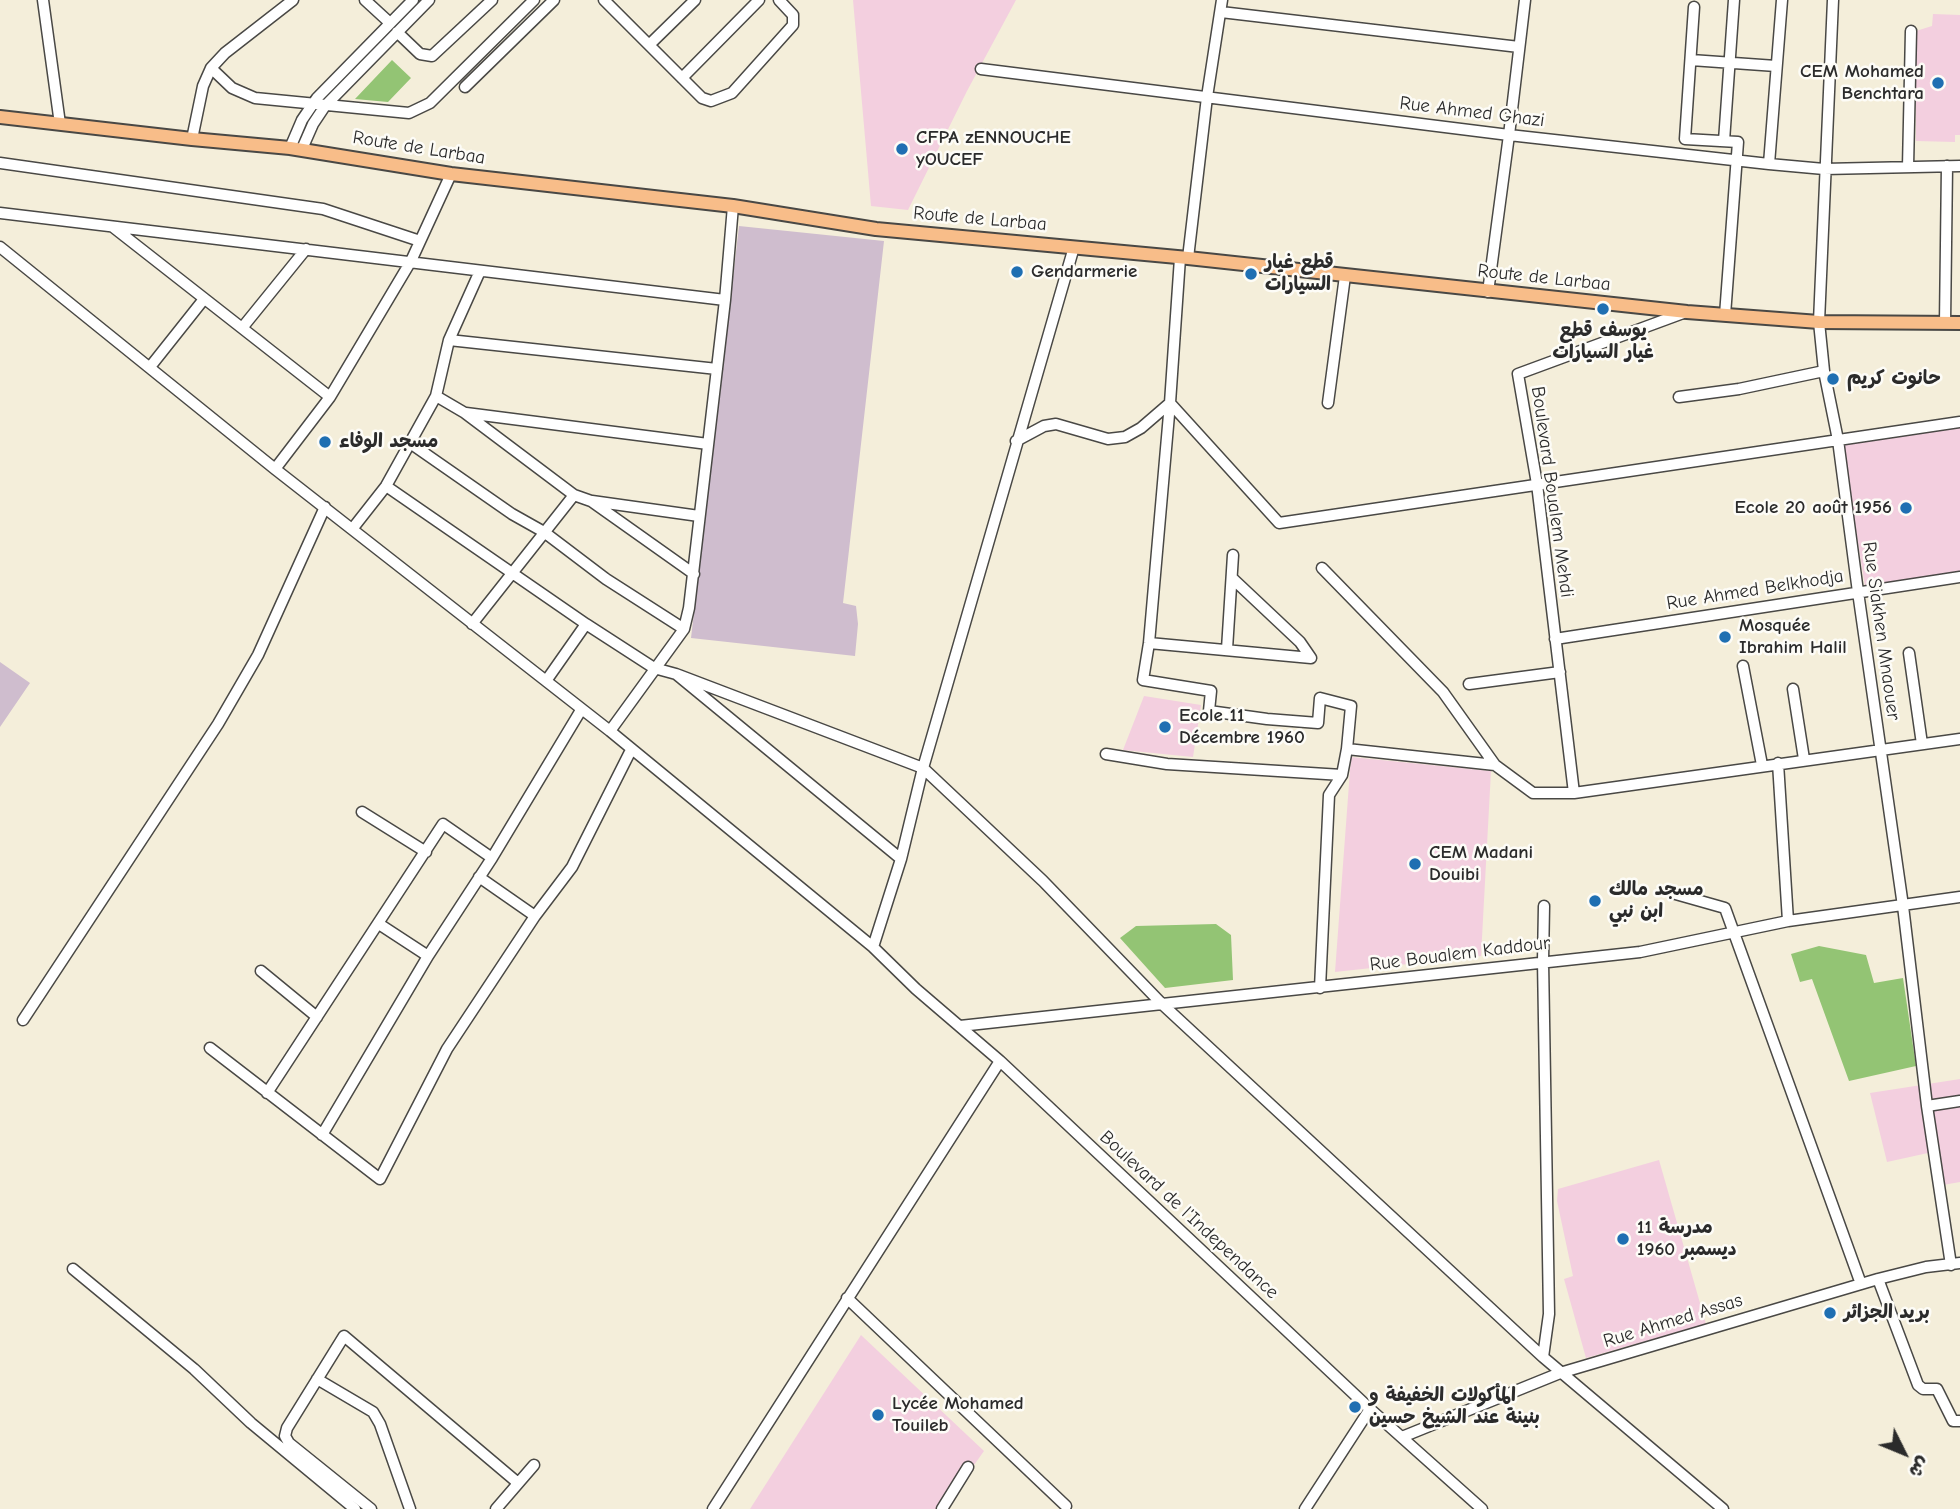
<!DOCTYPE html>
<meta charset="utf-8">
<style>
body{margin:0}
#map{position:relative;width:1960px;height:1509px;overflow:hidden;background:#f4eeda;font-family:"Comic Neue","Playpen Sans Arabic",sans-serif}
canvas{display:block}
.north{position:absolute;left:1869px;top:1418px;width:70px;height:70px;-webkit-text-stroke:5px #fdfcf7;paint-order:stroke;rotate:133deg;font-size:19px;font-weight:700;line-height:28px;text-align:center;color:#2b2b2b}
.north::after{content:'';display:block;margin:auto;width:24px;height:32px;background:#2b2b2b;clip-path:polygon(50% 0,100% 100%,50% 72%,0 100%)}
</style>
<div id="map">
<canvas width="1960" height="1509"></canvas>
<div class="north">ش</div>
</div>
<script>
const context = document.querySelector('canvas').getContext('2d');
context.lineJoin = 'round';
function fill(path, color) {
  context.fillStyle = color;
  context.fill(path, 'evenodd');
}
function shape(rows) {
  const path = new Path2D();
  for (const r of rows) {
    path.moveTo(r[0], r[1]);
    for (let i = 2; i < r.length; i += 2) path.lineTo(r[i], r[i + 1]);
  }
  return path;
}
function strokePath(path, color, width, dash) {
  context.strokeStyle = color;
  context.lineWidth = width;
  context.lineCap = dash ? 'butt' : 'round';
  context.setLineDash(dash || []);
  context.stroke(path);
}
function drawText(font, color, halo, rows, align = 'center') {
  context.font = font + ' "Comic Neue","Playpen Sans Arabic",sans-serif';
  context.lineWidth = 5;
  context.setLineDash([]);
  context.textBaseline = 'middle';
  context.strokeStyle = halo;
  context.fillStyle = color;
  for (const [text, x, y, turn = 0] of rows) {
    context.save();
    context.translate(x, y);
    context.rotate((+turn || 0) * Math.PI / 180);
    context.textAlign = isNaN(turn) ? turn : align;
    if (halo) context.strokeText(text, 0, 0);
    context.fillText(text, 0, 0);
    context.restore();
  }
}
const built = shape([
 [853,0,1016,0,967,91,908,210,871,206],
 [1933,14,1960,15,1960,135,1955,135,1955,142,1916,141,1916,31,1932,26],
 [1960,426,1960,571,1865,586,1842,444],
 [1144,696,1201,705,1193,757,1123,750],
 [1351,757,1491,771,1481,956,1335,972],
 [1960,1079,1960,1182,1943,1185,1937,1151,1887,1162,1870,1093],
 [1659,1160,1706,1324,1586,1358,1564,1279,1573,1276,1557,1201,1558,1189],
 [861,1335,984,1451,943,1509,750,1509]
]);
const industrial = shape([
 [739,226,884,241,843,603,856,606,858,624,855,656,691,638],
 [0,662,30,683,0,727]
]);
const green = shape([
 [392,60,411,78,388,102,355,99],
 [1216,924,1231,935,1233,980,1165,988,1120,938,1136,926],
 [1819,946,1866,955,1874,983,1903,978,1916,1066,1849,1081,1812,979,1800,982,1791,954]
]);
const minor = shape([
 [43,0,60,124],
 [365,0,390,23],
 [604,0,702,98,711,101,732,93,793,25,793,15,779,0],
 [1833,0,1819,322,1824,371,1838,440,1858,592,1903,906,1927,1106,1951,1265],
 [1694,7,1685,139,1738,142,1725,315],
 [1221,12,1519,47],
 [397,32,420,54,432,56,492,0],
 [649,45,695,0],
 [1691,60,1776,66],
 [211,68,232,88,255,98,409,113,430,103,534,0],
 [981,69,1509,135,1769,164,1824,169,1960,166],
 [682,78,759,0],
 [465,87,554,0],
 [192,139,203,86,211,68,225,53,293,0],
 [1724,141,1734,0],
 [290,148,302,120,317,98,413,0],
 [302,149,313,124,325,106,429,0],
 [0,163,323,209,420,241],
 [1769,164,1782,0],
 [1908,167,1911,31],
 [0,213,725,300],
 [113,227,330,397],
 [0,247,275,469,610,731,873,947,916,989,1000,1061,1370,1409,1482,1509],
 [1188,258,1207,97,1222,0],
 [1488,292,1509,135,1525,0],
 [1945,323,1947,166],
 [242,328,306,249],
 [449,340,717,369],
 [150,367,204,299],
 [436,396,465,413,574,495,591,501,694,574],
 [1679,397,1739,389,1824,371],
 [1170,403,1279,523,1960,422],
 [1170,403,1149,643,1143,680,1211,691,1209,711,1267,719,1318,723,1320,698,1351,706,1347,749],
 [1328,403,1345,276],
 [466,413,708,444],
 [1016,441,1044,426,1056,424,1108,439,1125,437,1141,428,1170,403,1180,258],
 [410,443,512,514,544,532,606,579,684,629],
 [275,469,330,397,411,261,451,174],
 [386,486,586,624,654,668,676,674,901,859],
 [592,501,699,516],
 [353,528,386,486,436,396,449,340,480,271],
 [1322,568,1443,692,1495,765,1533,793,1574,793,1960,739],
 [472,624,574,495],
 [1555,639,1960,577],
 [1149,643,1311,658,1300,642,1232,578],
 [1227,649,1233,555],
 [1909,653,1922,744],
 [1743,666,1762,765],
 [676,674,923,768,1043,881,1162,1004,1543,1357,1723,1509],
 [546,681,586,624],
 [1469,684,1560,672],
 [1793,689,1804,759],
 [610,731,684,629,689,608,725,300,733,206],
 [1106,754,1167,764,1342,775],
 [1778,763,1788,921],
 [1574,793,1537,484,1518,374,1686,312],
 [362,812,426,852],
 [479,877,535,916],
 [1672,893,1725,908,1861,1284],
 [379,924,428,956],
 [873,947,901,859,923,768,1074,247],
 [261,971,317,1017],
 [1320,988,1329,795,1342,775,1347,749,1495,765],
 [23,1020,218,724,258,655,325,507],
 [960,1026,1640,952,1788,921,1960,897],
 [210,1048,380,1179,447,1049,535,916,572,867,631,750],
 [267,1093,443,824,492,858],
 [1927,1106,1960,1101],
 [322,1135,428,956,492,858,581,710],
 [73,1269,194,1369,251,1423,355,1509],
 [1878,1279,1918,1385,1923,1389,1937,1389,1953,1421,1960,1421],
 [847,1298,1066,1506],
 [1543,1357,1549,1314,1543,961,1544,906],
 [317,1379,373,1412,380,1424,410,1509],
 [1402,1437,1560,1373,1878,1279,1926,1267,1960,1263],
 [371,1509,289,1443,285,1436,287,1428,344,1336,518,1483],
 [496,1509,534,1465],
 [713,1509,1000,1061],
 [942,1509,968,1467],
 [1305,1509,1370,1409]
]);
const major = shape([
 [0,117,192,139,290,148,451,174,733,206,876,229,1188,258,1687,312,1819,322,1960,323]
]);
const markers = [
 [1938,83,7,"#1f6fb2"],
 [902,149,7,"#1f6fb2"],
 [1017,272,7,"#1f6fb2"],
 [1251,274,7,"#1f6fb2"],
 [1603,309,7,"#1f6fb2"],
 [1833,379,7,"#1f6fb2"],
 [325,442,7,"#1f6fb2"],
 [1906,508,7,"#1f6fb2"],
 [1725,637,7,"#1f6fb2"],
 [1165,727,7,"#1f6fb2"],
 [1415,864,7,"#1f6fb2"],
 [1595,901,7,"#1f6fb2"],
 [1623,1239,7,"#1f6fb2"],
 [1830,1313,7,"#1f6fb2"],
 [1355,1407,7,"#1f6fb2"],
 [878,1415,7,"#1f6fb2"]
];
const poiNames = [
 ["CEM Mohamed",1924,72,"right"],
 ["Benchtara",1924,94,"right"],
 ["CFPA zENNOUCHE",916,138],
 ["yOUCEF",916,160],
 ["قطع غيار",1265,263],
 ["السيارات",1265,285],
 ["Gendarmerie",1031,272],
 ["يوسف قطع",1603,331,"center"],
 ["غيار السيارات",1603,353,"center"],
 ["حانوت كريم",1847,379],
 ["مسجد الوفاء",339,442],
 ["Ecole 20 août 1956",1892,508,"right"],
 ["Mosquée",1739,626],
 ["Ibrahim Halil",1739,648],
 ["Ecole 11",1179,716],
 ["Décembre 1960",1179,738],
 ["CEM Madani",1429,853],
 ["Douibi",1429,875],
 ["مسجد مالك",1609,890],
 ["ابن نبي",1609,912],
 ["مدرسة 11",1637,1228],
 ["ديسمبر 1960",1637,1250],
 ["بريد الجزائر",1844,1313],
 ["المأكولات الخفيفة و",1369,1396],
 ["بنينة عند الشيخ حسين",1369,1418],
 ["Lycée Mohamed",892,1404],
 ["Touileb",892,1426]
];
const streetNames = [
 ["Rue Ahmed Ghazi",1472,112,7],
 ["Route de Larbaa",419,148,9],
 ["Route de Larbaa",980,219,5],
 ["Route de Larbaa",1544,278,6],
 ["Boulevard Boualem Mehdi",1552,492,82],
 ["Rue Ahmed Belkhodja",1755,590,-9],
 ["Rue Siakhen Mnaouer",1881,631,82],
 ["Rue Boualem Kaddour",1460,954,-7],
 ["Boulevard de l'Independance",1189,1215,43],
 ["Rue Ahmed Assas",1673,1321,-17]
];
fill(built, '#f3cfdf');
fill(industrial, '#cfbdce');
fill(green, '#93c474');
strokePath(minor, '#494845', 13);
strokePath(major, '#494845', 16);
strokePath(minor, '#fff', 10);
strokePath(major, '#f8bd89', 12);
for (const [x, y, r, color] of markers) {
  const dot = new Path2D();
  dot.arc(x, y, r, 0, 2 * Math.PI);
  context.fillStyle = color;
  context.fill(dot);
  strokePath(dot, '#fdfcf7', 2.5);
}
drawText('bold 19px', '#2b2b2b', '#fdfcf7', poiNames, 'left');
drawText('19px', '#2b2b2b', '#fdfcf7', streetNames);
</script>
